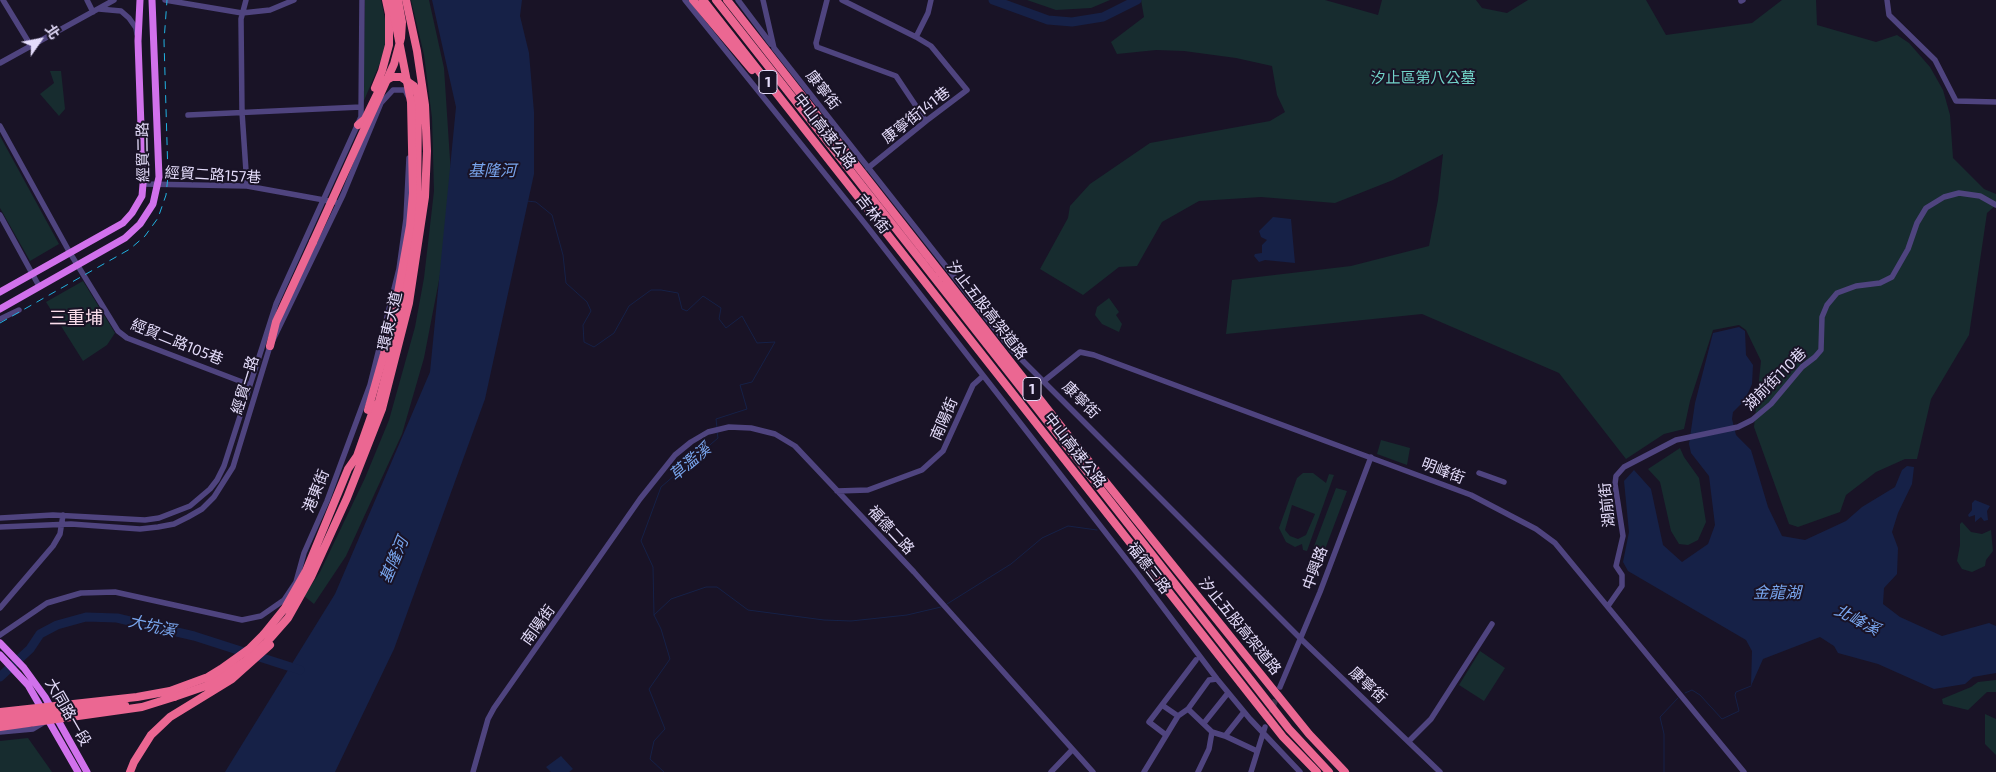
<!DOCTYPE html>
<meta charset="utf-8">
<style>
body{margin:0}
#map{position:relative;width:1996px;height:772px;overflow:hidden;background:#191326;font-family:"Exo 2","Noto Sans TC",sans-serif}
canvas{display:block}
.north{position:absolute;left:15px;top:15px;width:50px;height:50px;-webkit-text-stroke:4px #191326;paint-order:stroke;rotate:57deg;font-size:14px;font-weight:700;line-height:20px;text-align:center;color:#e4dcfa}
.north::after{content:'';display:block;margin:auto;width:18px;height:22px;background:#e4dcfa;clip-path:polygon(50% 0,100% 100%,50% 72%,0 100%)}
</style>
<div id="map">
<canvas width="1996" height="772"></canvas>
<div class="north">北</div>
</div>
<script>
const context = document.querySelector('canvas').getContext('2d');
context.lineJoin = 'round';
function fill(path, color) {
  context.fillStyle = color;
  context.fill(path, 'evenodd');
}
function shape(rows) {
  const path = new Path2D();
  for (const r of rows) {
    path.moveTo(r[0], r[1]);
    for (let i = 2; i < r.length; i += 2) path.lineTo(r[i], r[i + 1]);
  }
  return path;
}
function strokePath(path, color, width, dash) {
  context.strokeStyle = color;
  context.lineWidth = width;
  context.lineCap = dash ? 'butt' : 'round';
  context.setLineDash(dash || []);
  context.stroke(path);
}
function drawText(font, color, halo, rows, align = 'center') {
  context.font = font + ' "Exo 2","Noto Sans TC",sans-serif';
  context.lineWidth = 4;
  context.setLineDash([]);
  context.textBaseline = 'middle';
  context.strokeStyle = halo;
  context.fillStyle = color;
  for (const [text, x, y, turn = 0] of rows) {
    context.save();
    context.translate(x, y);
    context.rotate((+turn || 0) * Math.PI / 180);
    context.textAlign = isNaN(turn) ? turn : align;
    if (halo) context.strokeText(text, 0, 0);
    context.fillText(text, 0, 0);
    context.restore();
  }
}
const green = shape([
 [365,0,381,0,385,19,385,51,363,103],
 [411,0,429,0,444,68,451,175,446,244,424,358,402,434,346,556,314,604,304,596,320,572,365,478,389,420,415,327,424,278,434,191,432,118,424,55],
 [1027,0,1110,0,1091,8,1056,10],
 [1141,0,1325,0,1378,15,1382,0,1476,0,1482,8,1507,13,1528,0,1646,0,1666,35,1752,23,1782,0,1816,0,1817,25,1876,42,1897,35,1909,43,1930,67,1943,90,1950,115,1953,158,1984,189,1996,194,1996,205,1987,213,1969,335,1931,399,1917,459,1905,459,1876,472,1846,495,1840,512,1798,527,1789,524,1754,427,1761,361,1746,330,1739,325,1713,330,1690,401,1684,429,1664,434,1626,459,1559,373,1422,314,1226,334,1232,280,1351,266,1429,246,1438,200,1443,154,1393,180,1335,203,1261,197,1199,201,1162,222,1137,266,1119,267,1083,295,1040,269,1068,218,1070,206,1090,184,1150,143,1270,121,1285,112,1277,95,1272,66,1236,58,1184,51,1156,50,1117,54,1111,42,1144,17],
 [50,71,61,71,65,109,59,116,40,94,54,83],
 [0,136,59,244,30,261,0,208],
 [83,281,115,333,107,345,83,361,46,302],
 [1109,298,1119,312,1116,315,1122,324,1119,332,1102,324,1095,315,1097,307],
 [1381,440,1410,448,1407,465,1377,454],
 [1680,448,1684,457,1699,478,1706,522,1698,540,1688,545,1679,544,1671,531,1660,482,1648,469],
 [1303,473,1313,473,1326,483,1329,474,1334,475,1307,551,1303,550,1302,544,1295,547,1286,542,1279,528,1297,478],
 [1292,505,1315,514,1306,535,1298,539,1290,536,1285,530],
 [1336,488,1347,491,1324,552,1313,549],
 [1962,522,1971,532,1982,534,1991,530,1993,551,1986,560,1985,566,1972,572,1962,569,1957,561,1960,545,1960,524],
 [1480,651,1505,668,1484,701,1459,685],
 [1996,680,1996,692,1987,692,1968,710,1943,704,1942,699,1971,687,1978,682],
 [1985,714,1996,719,1996,755,1985,744],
 [28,738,52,772,0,772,0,741]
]);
const water = shape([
 [432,0,522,0,520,16,529,53,534,112,534,174,485,399,394,649,335,772,225,772,335,594,430,372,456,107],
 [1273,217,1291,219,1295,263,1265,260,1259,262,1254,256,1255,254,1262,253,1262,245,1267,240,1261,237,1259,231],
 [1739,327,1745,331,1746,355,1753,365,1752,384,1745,400,1733,412,1732,419,1736,435,1751,450,1768,507,1782,536,1805,540,1846,521,1862,507,1895,487,1902,470,1907,466,1914,467,1912,484,1898,513,1892,532,1898,548,1897,574,1884,588,1883,604,1900,617,1942,636,1989,623,1996,626,1996,673,1973,677,1965,684,1934,689,1878,664,1838,653,1834,646,1820,637,1763,659,1751,686,1752,651,1746,640,1628,571,1623,562,1629,532,1624,481,1634,470,1651,489,1663,545,1682,562,1708,544,1715,525,1709,476,1691,453,1689,444,1695,403,1713,333],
 [1975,500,1990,506,1987,511,1988,520,1984,521,1981,517,1975,522,1975,515,1969,517,1968,515,1972,510,1972,503],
 [561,756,573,769,569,772,551,772,546,767]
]);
const stream = shape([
 [527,201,536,202,552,215,563,255,566,283,587,302,591,311,583,325,584,342,594,347,614,333,629,306,651,290,661,290,678,293,682,309,687,311,703,296,721,308,719,319,726,328,742,316,757,343,775,342,752,382,740,385,747,409,716,419,717,428],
 [947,604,1011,564,1042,538,1068,526,1097,530],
 [654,615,671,599,706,587,717,587,748,610,824,620,851,621,907,615,941,607],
 [1685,693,1692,690,1700,695,1722,719,1739,711,1735,695,1736,692,1751,686],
 [664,772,650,759,654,741,665,729,649,689,670,659,661,629,654,615,653,567,641,541,661,487,718,438,717,432],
 [1664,772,1664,734,1660,717,1678,698]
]);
const river = shape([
 [993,0,1048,20,1072,22,1103,17,1137,0],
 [0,677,30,649,40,634,57,625,86,617,117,618,194,636,300,670]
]);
const minorTunnel = shape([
 [1268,721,1280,687]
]);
const minor = shape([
 [3,0,31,46],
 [87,0,93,12],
 [165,0,242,13,270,10,294,0],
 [246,0,241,19,242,112,247,186],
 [685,0,866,225,1137,573,1217,679,1250,719,1300,772],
 [738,0,771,44],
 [763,0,774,48,1011,349,1301,639,1440,772],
 [827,0,816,43,817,47,896,76,926,121],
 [842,0,916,37,928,13,931,0],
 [1887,0,1889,15,1935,60,1956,101,1996,102],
 [1741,1,1743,0],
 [99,9,121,11,129,18,136,28,137,34],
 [0,63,114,0],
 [188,115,361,107],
 [0,126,70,253,118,331,127,338,250,385],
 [868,168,926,121,967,90,931,46,916,37],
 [143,184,247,186,335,202],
 [0,215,39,286],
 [0,319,19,310],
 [1044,381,1080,352,1094,355,1471,495,1536,529,1555,543,1744,772],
 [1479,473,1504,482],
 [837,491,868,490,922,470,943,451,973,385,983,376],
 [0,518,53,515,145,520,159,518,190,506,210,489,217,480,224,466,276,304,361,117,362,0],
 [0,527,71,524,140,529,158,527,174,524,188,517,202,509,214,497,233,467,270,346,343,195,381,103,393,90,405,90,408,96],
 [1608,606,1622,586,1622,575,1616,566,1623,536,1615,484,1616,476,1624,467,1676,440,1738,427,1752,420,1771,404,1802,367,1815,357,1821,350,1822,317,1827,305,1837,293,1856,286,1880,283,1892,277,1908,249,1917,223,1926,208,1944,197,1959,193,1980,196,1996,205],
 [0,608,53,546,60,534,63,515],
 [0,635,47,603,81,593,115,592,242,620,261,616,284,600,296,582,304,553,327,501,370,385,399,269,406,219,409,158],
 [1280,687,1320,592,1371,457],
 [1162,705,1178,716,1188,709,1212,732],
 [1188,709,1209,680,1217,679],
 [1204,723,1228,693],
 [0,732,33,729,48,720],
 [1212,732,1225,736,1244,712],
 [1166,735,1149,722,1196,660],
 [1225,736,1257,751],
 [1409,741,1431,719,1492,624],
 [473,772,488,719,494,708,640,499,675,455,691,442,708,432,729,427,751,428,775,434,795,446,914,572,1093,772],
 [1051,772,1072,750],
 [1144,772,1178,716],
 [1198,772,1209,749,1212,732],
 [1251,772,1265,727]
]);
const major = shape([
 [0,292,123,223,132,213,142,196,143,184,138,41,140,0],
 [0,309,125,238,140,224,153,204,159,177,152,0],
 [0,643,24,668,45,697,87,772],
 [0,655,28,685,78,772]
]);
const highway = shape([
 [693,0,752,70],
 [703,0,1283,737,1317,772],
 [375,88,382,71,389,45,389,14,386,0],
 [358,125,365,119,383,82,392,77,401,77,414,86,418,96,417,221,393,347,377,409],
 [270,346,276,322,313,242],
 [264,634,285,608,306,571,348,469,357,456,375,405],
 [174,697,206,686,244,662,266,643,288,618,311,577,347,498,382,409,409,303,425,197,427,151,425,105,417,51,406,0],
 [130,772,134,762,151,735,170,717,232,679,270,645]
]);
const rail = shape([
 [0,323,130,249,145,236,158,218,166,195,168,176,164,41,167,0]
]);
const highwayBridge = shape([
 [716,0,1257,688,1289,729,1329,772],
 [727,0,1071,439,1309,734,1345,772],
 [313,242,394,64,401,38,402,22,398,0],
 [368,410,384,354,398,293,410,226,413,193,411,102,391,0],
 [0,712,137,697,170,691,208,677,221,669,249,649,264,634],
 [0,719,125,705],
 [0,727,142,707,174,697]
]);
const shields = [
 [768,82,18],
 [1032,389,18]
];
const shieldNames = [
 ["1",768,82],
 ["1",1032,389]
];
const parkNames = [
 ["汐止區第八公墓",1423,78]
];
const streetNames = [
 ["康寧街",823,90,52],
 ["康寧街141巷",916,115,-38],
 ["中山高速公路",825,131,52],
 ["經貿二路",143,152,-91],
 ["經貿二路157巷",213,175,3],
 ["吉林街",873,214,52],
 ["汐止五股高架道路",987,310,52],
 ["環東大道",390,321,-77],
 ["經貿二路105巷",177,342,22],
 ["湖前街110巷",1775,379,-45],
 ["經貿一路",245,385,-73],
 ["康寧街",1081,400,45],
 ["南陽街",944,419,-66],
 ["中山高速公路",1075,450,52],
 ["明峰街",1443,471,21],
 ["港東街",316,491,-68],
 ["湖前街",1607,505,-96],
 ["福德二路",891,530,47],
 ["福德三路",1149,568,52],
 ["中興路",1315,568,-70],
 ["南陽街",538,625,-54],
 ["汐止五股高架道路",1240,626,51],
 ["康寧街",1368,685,43],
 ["大同路一段",68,712,60]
];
const waterNames = [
 ["基隆河",492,171],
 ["草濫溪",690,462,-40],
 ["基隆河",394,560,-67],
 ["金龍湖",1777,593],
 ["北峰溪",1857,620,27],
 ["大坑溪",152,626,13]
];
const quarterNames = [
 ["三重埔",76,318]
];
fill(green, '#172c2f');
fill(water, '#162147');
strokePath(stream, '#162147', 1);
strokePath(river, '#162147', 9);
strokePath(minorTunnel, '#373146', 5.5, [5.5, 3]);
strokePath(minor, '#4f447f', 5.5);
strokePath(major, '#d171ec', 7);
strokePath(highway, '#eb6792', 8);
strokePath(rail, '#21b2e1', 1, [8, 6]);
strokePath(highwayBridge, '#eb6792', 8);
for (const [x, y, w] of shields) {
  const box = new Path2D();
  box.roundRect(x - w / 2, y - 11.5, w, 23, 4);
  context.fillStyle = '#191326';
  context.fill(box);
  strokePath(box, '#e4dcfa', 1);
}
drawText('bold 14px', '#e4dcfa', null, shieldNames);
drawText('15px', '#71d2c8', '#191326', parkNames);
drawText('15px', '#e4dcfa', '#191326', streetNames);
drawText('italic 16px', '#78a5ed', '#191326', waterNames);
drawText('18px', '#fbdeec', '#191326', quarterNames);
</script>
